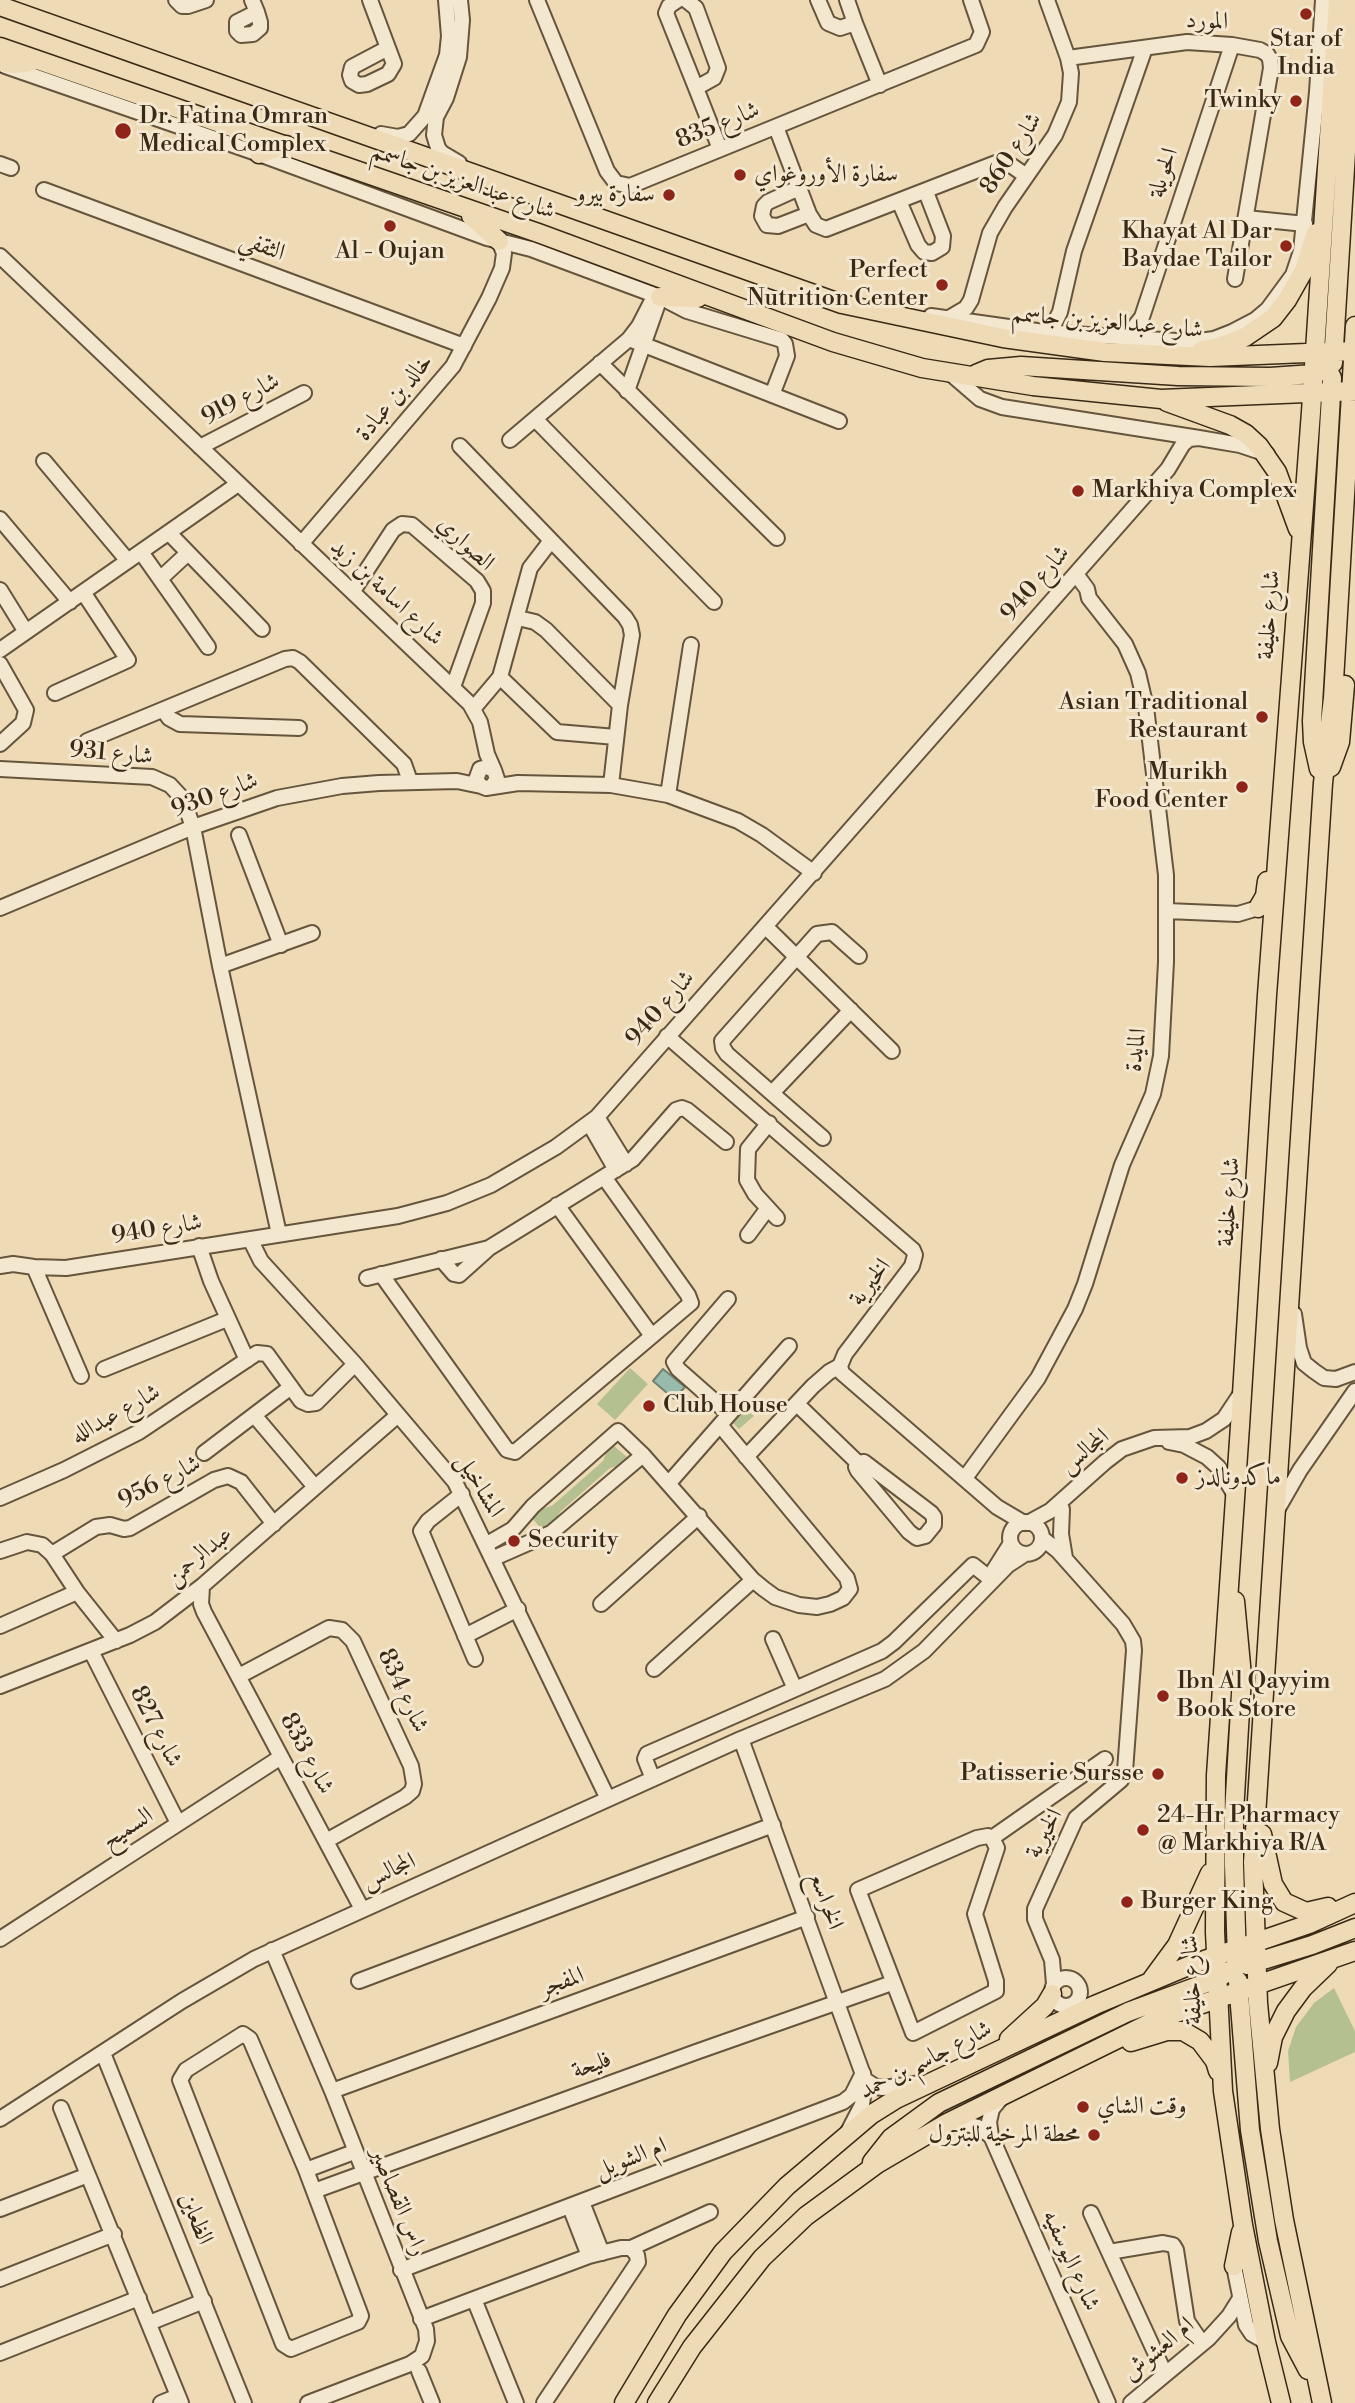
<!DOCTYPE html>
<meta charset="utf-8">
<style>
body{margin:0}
canvas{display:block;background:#eedab5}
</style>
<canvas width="1355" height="2403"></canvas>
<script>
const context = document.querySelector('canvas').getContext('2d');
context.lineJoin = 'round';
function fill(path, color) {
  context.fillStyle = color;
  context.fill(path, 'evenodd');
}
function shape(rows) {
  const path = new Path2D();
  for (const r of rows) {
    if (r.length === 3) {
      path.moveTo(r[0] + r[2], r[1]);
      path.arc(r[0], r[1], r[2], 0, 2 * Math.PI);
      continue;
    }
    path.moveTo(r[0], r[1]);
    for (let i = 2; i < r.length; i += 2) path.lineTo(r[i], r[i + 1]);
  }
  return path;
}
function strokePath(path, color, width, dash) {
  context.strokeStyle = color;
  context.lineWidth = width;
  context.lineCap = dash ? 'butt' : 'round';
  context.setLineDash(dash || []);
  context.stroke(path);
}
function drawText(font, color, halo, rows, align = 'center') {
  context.font = font + ' "Libre Bodoni",Amiri,serif';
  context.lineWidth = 6;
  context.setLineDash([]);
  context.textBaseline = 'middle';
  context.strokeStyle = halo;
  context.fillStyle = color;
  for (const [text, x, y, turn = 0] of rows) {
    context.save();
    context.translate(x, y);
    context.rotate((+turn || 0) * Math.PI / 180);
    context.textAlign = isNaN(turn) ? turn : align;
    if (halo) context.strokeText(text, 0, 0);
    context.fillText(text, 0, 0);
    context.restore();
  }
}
const green = shape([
 [630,1368,648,1384,615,1420,597,1404],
 [742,1406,754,1416,739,1429,731,1421],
 [614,1446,627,1457,626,1460,618,1466,610,1468,560,1512,554,1523,542,1530,533,1519,534,1515,542,1509,553,1505,603,1461,606,1453],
 [1334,1988,1355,2031,1355,2052,1290,2082,1288,2051,1296,2027,1314,2003]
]);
const water = shape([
 [663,1369,685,1387,674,1399,653,1381,663,1369]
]);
const minor = shape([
 [176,0,182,6,188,6,206,0],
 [252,0,257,12,260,22,260,28,253,34,241,35,237,31,237,22,257,12],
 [370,0,394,64,388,74,367,84,359,85,352,81,350,75,352,67,388,48],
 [537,0,607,171,616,183,630,186,976,45,982,32,971,0],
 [678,0,669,6,666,13,696,88,714,78,718,68,696,8,686,0],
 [818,0,828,23,840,28,855,23,847,0],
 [855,23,880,85],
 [1068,58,1187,42,1232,45,1260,50,1267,54,1270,59,1271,68,1235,279],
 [5,66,259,154,487,238,531,249,660,297,687,311,782,340,785,344,787,356,772,395],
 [696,88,720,149],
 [776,127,809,214,816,225,826,229,996,163,1012,166,1025,175],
 [381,134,398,137,409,134,425,116,447,55,449,36,446,0],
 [459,163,442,153,438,148,434,135,436,117,446,98,459,57,462,20,460,0],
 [0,164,11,168],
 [799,188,768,202,764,206,762,216,767,225,778,226,809,214],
 [44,190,464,346],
 [899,201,918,245,924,252,932,253,942,247,943,236,926,192],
 [1246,218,1305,224],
 [0,256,470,704,480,722,487,754,494,770],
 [931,316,1044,332,1192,342,1214,339,1232,332,1255,320,1268,309,1293,275,1301,251,1317,92,1323,0],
 [949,318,966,308,971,300,990,233,1005,207,1055,135,1069,102,1071,73,1068,58,1047,0],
 [1044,332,1054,324,1060,312,1074,251,1145,48],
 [629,339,839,421],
 [1125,339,1142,317,1232,45],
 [600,363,777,538],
 [951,374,980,399,1002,407,1199,438,1240,445,1267,454],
 [627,391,657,306],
 [535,419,714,602],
 [510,440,629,339,639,326,655,295],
 [460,446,625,617,630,625,632,635,620,705,611,785],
 [200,447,304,393],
 [44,461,128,561],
 [0,519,70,602],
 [169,533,262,629],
 [550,542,530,568,500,677,557,732,616,737],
 [301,544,453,366,489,298,502,268,504,253,499,241],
 [141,552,208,647],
 [160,579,188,553],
 [0,590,26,632],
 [353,591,393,530,402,524,412,525,477,581,483,591,483,603,453,687],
 [518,618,535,622,546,630,620,705],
 [0,650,238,484],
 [0,664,26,710,23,723,0,744],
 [55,693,128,660,83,592],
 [473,709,500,677],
 [164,711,169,718,180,724,299,728],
 [87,741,285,659,293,658,300,662,404,764,410,781],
 [0,769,152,777,170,785,183,799,193,827,220,966,279,1234],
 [492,786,497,779,494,770,487,767,480,769,476,780,481,786,486,788,518,783,611,785,668,795,738,821,762,835,814,873],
 [668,795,691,645],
 [239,835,281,945],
 [0,908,193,827,277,798,342,786,379,783,457,781,481,786],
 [1167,911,1238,914,1258,908],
 [766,927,892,1051],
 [220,966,312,933],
 [667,1036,913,1250,915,1255,912,1266,845,1354,840,1366,842,1373,997,1507,1024,1523],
 [772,1093,851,1010],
 [597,1117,626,1164],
 [589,1123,616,1170],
 [769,1123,748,1149,747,1180,755,1194,777,1218],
 [823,1138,727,1054,723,1048,722,1041,817,934,832,932,859,956],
 [557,1205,652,1336],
 [748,1235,768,1208],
 [250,1239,261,1261,355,1364,455,1482,608,1799],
 [199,1246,211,1281,247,1360],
 [441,1259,454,1274,459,1275,488,1249],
 [0,1266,13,1264,34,1267,66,1268,398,1216,447,1203,491,1185,556,1147,597,1117,1168,469,1183,444,1189,439,1199,438],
 [34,1267,81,1376],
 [381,1274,507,1450,515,1452,691,1303,688,1295,604,1177],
 [367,1278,489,1248,633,1159,676,1110,682,1108,687,1110,726,1142],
 [728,1299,674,1362,678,1369,729,1414],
 [1294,1314,1299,1348,1304,1363,1314,1371,1324,1378,1336,1379,1355,1372],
 [104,1369,227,1319],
 [797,1404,858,1463,864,1462,931,1513,934,1517,934,1525,925,1536,917,1538,909,1532,858,1471,856,1467,858,1463],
 [254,1415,315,1487],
 [1169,1442,1184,1445,1207,1457,1218,1467,1235,1495],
 [204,1453,291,1387],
 [746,1457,813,1386,829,1372,840,1366],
 [965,1478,1038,1378,1075,1309,1085,1284,1122,1165,1153,1094,1161,1056,1166,962,1166,875,1146,707,1138,673,1125,644,1089,598,1087,589,1076,574],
 [669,1483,789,1346],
 [462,1494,428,1521,421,1531,475,1659],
 [0,1498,64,1470,139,1432,257,1353,267,1354,301,1401,308,1404,316,1403,355,1364],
 [1062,1509,1061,1534,1065,1558],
 [1277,1510,1300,1470,1355,1391],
 [1026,1538,16],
 [1028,1523,1050,1511,1105,1462,1122,1449,1154,1438,1190,1437,1206,1431,1224,1419,1240,1395],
 [1042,1538,1058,1551,1123,1624,1133,1641,1134,1650,1125,1771,1121,1780,1076,1818,1035,1909,1035,1919,1052,1960,1054,1984],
 [487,1544,513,1529,533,1506,618,1431,643,1455,753,1580,764,1589,775,1597,799,1605,817,1607,830,1604,843,1598,850,1589,847,1578,720,1425],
 [0,1551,27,1542,42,1545,52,1554,77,1592,116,1641],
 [52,1554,96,1527,110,1525,124,1529,130,1528,214,1480,228,1476,241,1482,274,1524],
 [494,1558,551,1533,643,1455],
 [994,1570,1011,1543],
 [202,1586,201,1604,204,1612,362,1909],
 [601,1604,699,1516],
 [0,1626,77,1592],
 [465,1636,518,1609],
 [773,1639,795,1689],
 [91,1651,178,1823],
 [654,1669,753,1580],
 [239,1676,329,1628,342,1630,353,1641,411,1766,414,1784,412,1791,405,1797,326,1841],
 [0,1686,130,1635,155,1622,202,1586,398,1415],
 [741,1739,865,2080,862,2105,848,2132],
 [653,1779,645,1759,647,1754,882,1651,894,1642,973,1565,988,1577],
 [992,1838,997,1848,975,1914,996,1981,996,1991,913,2033,858,1890,977,1838,988,1836,992,1838,1105,1759],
 [0,1939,281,1757],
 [272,1950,332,2091,426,2329,427,2341,422,2356,410,2364,308,2403],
 [1066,1992,14],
 [359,1981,773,1825],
 [243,2034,250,2039,306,2170,361,2316,358,2322,291,2349,283,2344,180,2080,186,2070,243,2034],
 [103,2053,244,2403],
 [865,2080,876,2087,883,2088,921,2083],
 [332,2091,807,1917],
 [1002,2097,992,2109,989,2122,991,2136,1108,2403],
 [61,2108,88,2175],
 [0,2119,182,2001,254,1959,741,1739,885,1679,924,1651,1008,1565,1025,1554],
 [947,2123,963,2123,978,2127,991,2136],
 [306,2170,354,2152],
 [314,2191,696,2052,892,1983],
 [582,2202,602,2253],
 [570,2207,589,2256],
 [0,2209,88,2175,181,2403],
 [1091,2213,1165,2374],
 [631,2248,710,2212],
 [1109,2252,1163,2243,1173,2245,1176,2250,1187,2321,1202,2343],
 [1234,2266,1246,2325,1252,2334,1266,2342],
 [401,2270,843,2102,852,2095,863,2073],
 [0,2279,114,2234],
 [421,2319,474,2299],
 [149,2323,204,2301],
 [0,2353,139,2298],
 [419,2371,432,2403],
 [161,2403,178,2396],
 [516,2403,474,2299,589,2256,621,2248,631,2248,637,2255,638,2262,544,2403],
 [1131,2403,1209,2338,1229,2316,1239,2300]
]);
const major = shape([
 [0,6,842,304,1003,338,1105,352,1210,357,1355,351],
 [0,47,541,234,833,342,922,368,1033,386,1161,399,1355,391],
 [0,62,14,64,31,62],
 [259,154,286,145],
 [471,216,499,241],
 [660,297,698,298],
 [1202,350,1219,347,1245,337,1273,318,1287,300,1304,270,1316,233],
 [1314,354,1325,364,1332,378,1312,721,1313,742,1319,769],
 [1333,363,1354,22,1351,0],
 [976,374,988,369,1021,366,1178,376,1270,377,1313,374,1324,370],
 [1167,402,1230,425,1246,434,1259,446,1277,472,1298,529],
 [1331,767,1340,742,1345,685],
 [1258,908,1265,896,1267,881],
 [1235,1601,1242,1676,1234,1813,1234,1865,1237,1960],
 [1262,1834,1273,1884,1284,1902,1306,1912,1328,1907],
 [1247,1965,1312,1945,1355,1928],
 [1152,1979,1177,1945,1210,1873],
 [1238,1981,1250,2130,1268,2241,1290,2336,1308,2370],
 [1009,2039,1045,2006,1052,1994],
 [1131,2042,1167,2031,1183,2031,1200,2041,1215,2061,1218,2071],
 [1268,2063,1273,2037,1286,2011,1303,1988,1328,1964],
 [872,2162,891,2138,939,2103,1128,2012,1217,1979,1239,1965,1255,1942],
 [1234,2266,1241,2232],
 [624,2403,677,2315,723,2252,787,2186,872,2114,896,2099,1095,2005,1193,1964,1309,1924,1355,1903],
 [657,2403,692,2347,762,2258,806,2216,877,2164,947,2123,1156,2020,1355,1951],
 [1281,2403,1266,2342,1243,2225,1223,2091,1215,1932,1216,1775,1240,1426,1267,995,1311,412,1338,0],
 [1322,2403,1284,2220,1270,2129,1258,2003,1253,1862,1323,783,1333,698,1355,326]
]);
const markers = [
 [1306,14,7,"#8f2418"],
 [1296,101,7,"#8f2418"],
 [123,131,9,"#8f2418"],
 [740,175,7,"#8f2418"],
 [669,195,7,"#8f2418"],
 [390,226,7,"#8f2418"],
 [1286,246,7,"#8f2418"],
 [942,285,7,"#8f2418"],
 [1078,491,7,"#8f2418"],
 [1262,717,7,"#8f2418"],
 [1242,787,7,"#8f2418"],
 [649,1406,7,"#8f2418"],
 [1182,1478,7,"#8f2418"],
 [514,1541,7,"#8f2418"],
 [1163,1696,7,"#8f2418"],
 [1158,1774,7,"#8f2418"],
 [1143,1830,7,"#8f2418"],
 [1127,1902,7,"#8f2418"],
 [1083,2107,7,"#8f2418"],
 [1094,2135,7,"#8f2418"]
];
const streetNames = [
 ["المورد",1207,22,2],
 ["شارع 835",718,126,-22],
 ["شارع 860",1012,154,-57],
 ["الحويلة",1164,173,-71],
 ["شارع عبدالعزيز بن جاسمم",463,182,19],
 ["الثقفي",262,247,20],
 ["شارع عبدالعزيز بن جاسمم",1107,323,5],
 ["خالد بن عبادة",395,398,-50],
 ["شارع 919",241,400,-28],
 ["الصواري",465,544,43],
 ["شارع 940",1036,584,-49],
 ["شارع اسامة بن زيد",386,593,43],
 ["شارع خليفة",1270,615,-86],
 ["شارع 931",111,754,5],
 ["شارع 930",215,796,-20],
 ["شارع 940",661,1009,-49],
 ["المايدة",1137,1050,-83],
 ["شارع خليفة",1230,1202,-86],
 ["شارع 940",157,1230,-9],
 ["الخيرية",871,1283,-53],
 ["شارع عبدالله",116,1415,-29],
 ["المجالس",1085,1452,-39],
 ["شارع 956",160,1483,-27],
 ["المشاخيل",479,1486,59],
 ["عبدالرحمن",200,1557,-40],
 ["شارع 834",402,1691,65],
 ["شارع 827",155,1727,63],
 ["شارع 833",306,1754,62],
 ["السميح",128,1829,-33],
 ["الخيرية",1045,1834,-62],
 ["المجالس",389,1872,-24],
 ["الخراسع",825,1901,70],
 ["شارع خليفة",1193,1980,-93],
 ["المفجر",562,1983,-20],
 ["شارع جاسم بن حمد",926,2061,-27],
 ["فليحة",592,2066,-20],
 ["ام الشويل",631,2159,-21],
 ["راس القصاصير",398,2202,68],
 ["الظعاين",195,2219,68],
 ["شارع اليوسفيه",1070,2261,66],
 ["ام العشوش",1159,2350,-40]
];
const poiNames = [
 ["Star of",1306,40,"center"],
 ["India",1306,68,"center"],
 ["Twinky",1282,101,"right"],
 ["Dr. Fatina Omran",139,117],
 ["Medical Complex",139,145],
 ["سفارة الأوروغواي",754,175],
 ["سفارة بيرو",655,195,"right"],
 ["Khayat Al Dar",1272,232,"right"],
 ["Baydae Tailor",1272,260,"right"],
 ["Al - Oujan",390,252,"center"],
 ["Perfect",928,271,"right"],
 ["Nutrition Center",928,299,"right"],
 ["Markhiya Complex",1092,491],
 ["Asian Traditional",1248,703,"right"],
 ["Restaurant",1248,731,"right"],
 ["Murikh",1228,773,"right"],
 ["Food Center",1228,801,"right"],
 ["Club House",663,1406],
 ["ماكدونالدز",1196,1478],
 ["Security",528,1541],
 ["Ibn Al Qayyim",1177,1682],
 ["Book Store",1177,1710],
 ["Patisserie Sursse",1144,1774,"right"],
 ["24-Hr Pharmacy",1157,1816],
 ["@ Markhiya R/A",1157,1844],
 ["Burger King",1141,1902],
 ["وقت الشاي",1097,2107],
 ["محطة المرخية للبترول",1080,2135,"right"]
];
fill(green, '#b5c090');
fill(water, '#99bbad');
strokePath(water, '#738170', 2);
strokePath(minor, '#66553d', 18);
strokePath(major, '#392915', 21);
strokePath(minor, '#f4e7cf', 14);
strokePath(major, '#eedab5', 18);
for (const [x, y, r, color] of markers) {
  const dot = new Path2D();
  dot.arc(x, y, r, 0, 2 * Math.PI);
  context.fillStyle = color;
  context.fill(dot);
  strokePath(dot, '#f4e7cf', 2.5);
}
drawText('24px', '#392915', '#f4e7cf', streetNames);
drawText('24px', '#392915', '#f4e7cf', poiNames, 'left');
</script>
